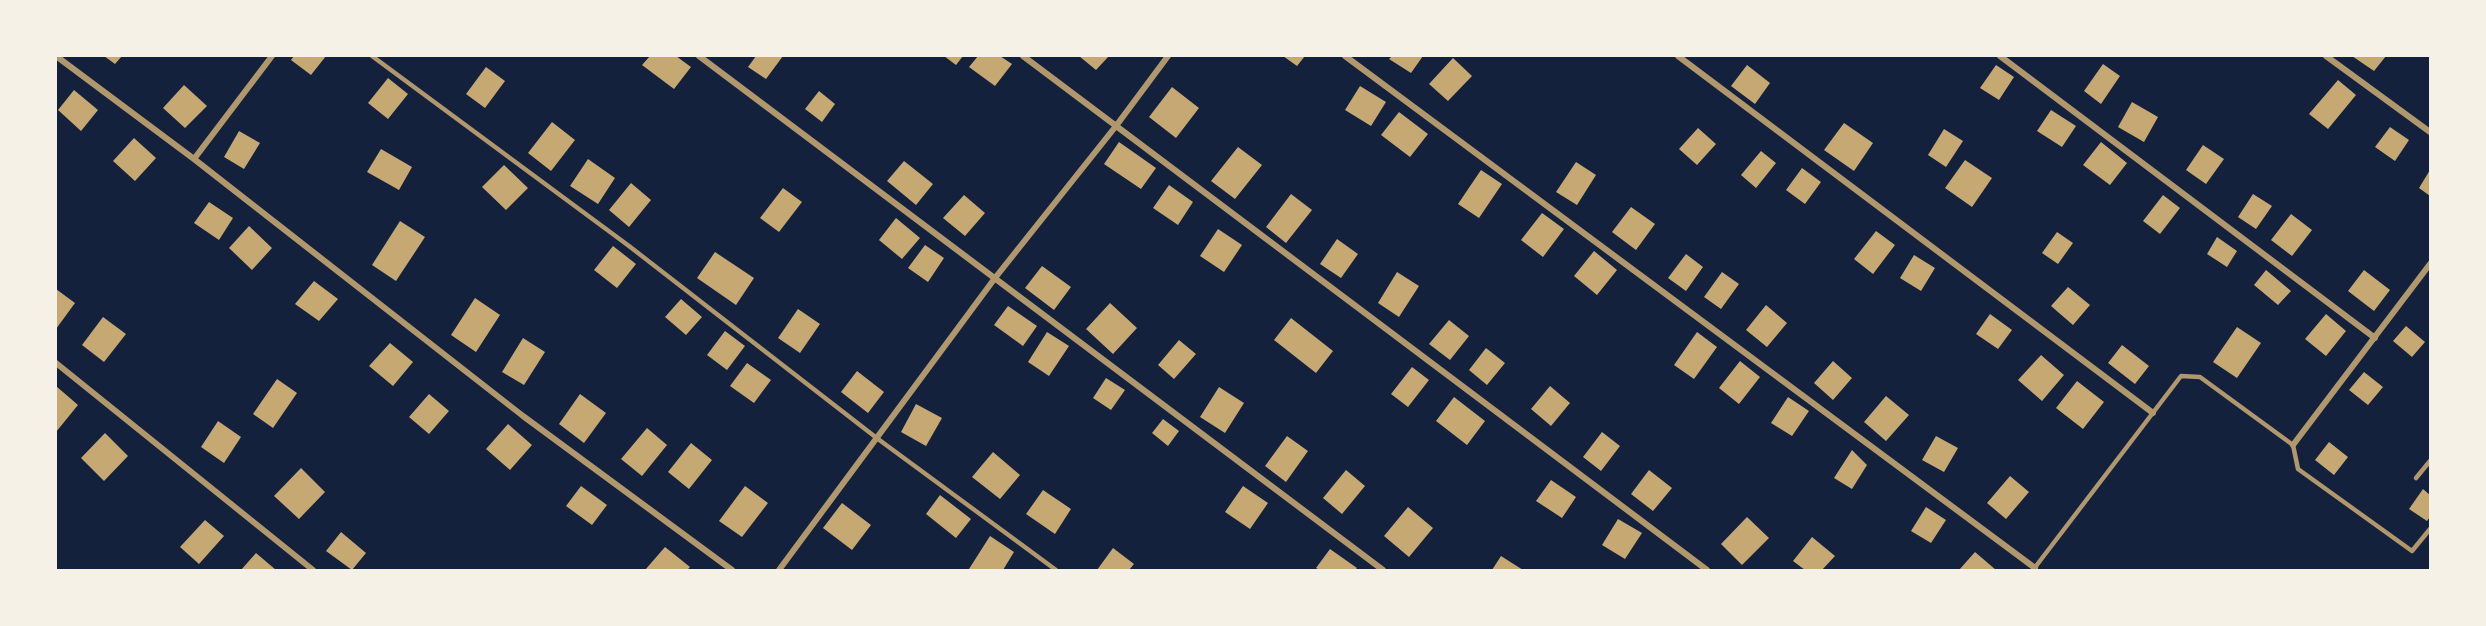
<!DOCTYPE html>
<style>
body{margin:0}
#map{position:relative;width:2486px;height:626px;overflow:hidden;background:#14213d;font-family:"Fira Sans Condensed",sans-serif}
canvas{display:block}
.frame{position:absolute;inset:0;border:57px solid #f6f1e7;pointer-events:none}
</style>
<div id="map">
<canvas width="2486" height="626"></canvas>
<div class="frame"></div>
</div>
<script>
const context = document.querySelector('canvas').getContext('2d');
context.lineJoin = 'round';
function fill(path, color) {
  context.fillStyle = color;
  context.fill(path, 'evenodd');
}
function shape(rows) {
  const path = new Path2D();
  for (const r of rows) {
    path.moveTo(r[0], r[1]);
    for (let i = 2; i < r.length; i += 2) path.lineTo(r[i], r[i + 1]);
  }
  return path;
}
function strokePath(path, color, width, dash) {
  context.strokeStyle = color;
  context.lineWidth = width;
  context.lineCap = dash ? 'butt' : 'round';
  context.setLineDash(dash || []);
  context.stroke(path);
}
const building = shape([
 [104,56,122,56,115,64],
 [294,56,326,56,311,75,291,60],
 [650,56,676,56,691,67,674,89,642,65],
 [756,56,783,56,766,79,748,67],
 [944,56,963,56,956,65],
 [978,56,1000,56,1012,64,995,86,969,67],
 [1079,56,1109,56,1096,70],
 [1283,56,1305,56,1297,66],
 [1392,56,1423,56,1411,73,1389,59],
 [2352,56,2386,56,2374,71],
 [1453,58,1472,76,1448,101,1429,84],
 [2103,64,2120,76,2101,104,2084,91],
 [1747,65,1770,83,1755,104,1731,86],
 [1996,65,2014,77,1999,100,1980,88],
 [486,67,505,81,485,108,466,94],
 [388,78,408,94,388,119,368,103],
 [2338,80,2356,95,2328,129,2309,114],
 [184,85,207,106,185,128,163,108],
 [1360,86,1386,102,1371,126,1345,110],
 [1172,87,1199,108,1176,138,1149,117],
 [74,90,98,110,81,131,58,110],
 [819,91,835,104,822,122,805,109],
 [2132,102,2158,117,2144,142,2118,127],
 [2051,110,2076,126,2062,147,2037,131],
 [1399,112,1428,134,1410,157,1381,135],
 [552,122,575,140,551,171,528,153],
 [1844,123,1873,143,1854,171,1824,150],
 [2390,127,2409,140,2395,161,2375,147],
 [1698,128,1716,144,1697,165,1679,149],
 [1944,129,1963,141,1946,167,1928,155],
 [239,131,260,143,244,169,224,157],
 [134,138,156,158,135,181,113,161],
 [1119,142,1156,168,1141,189,1104,164],
 [2101,142,2127,163,2110,185,2083,165],
 [2203,145,2224,159,2206,184,2186,170],
 [1238,147,1262,165,1235,199,1211,181],
 [381,149,412,167,399,190,367,172],
 [1761,151,1776,163,1756,188,1741,175],
 [588,159,615,178,598,204,570,186],
 [1965,160,1992,178,1972,207,1945,188],
 [904,161,933,184,916,205,887,181],
 [1576,162,1596,175,1577,205,1556,192],
 [504,165,528,188,506,210,482,187],
 [1802,168,1821,182,1805,204,1786,190],
 [1481,170,1502,184,1479,218,1458,204],
 [2430,170,2430,196,2419,188],
 [631,183,651,200,629,227,609,210],
 [1169,185,1193,202,1178,225,1153,208],
 [783,188,802,202,779,232,760,218],
 [1291,194,1312,210,1286,243,1266,227],
 [2253,194,2272,206,2256,229,2238,217],
 [964,195,985,213,965,236,943,218],
 [2163,195,2180,208,2160,234,2143,221],
 [209,202,233,218,219,240,194,223],
 [1631,207,1655,224,1636,250,1612,232],
 [1542,213,1564,229,1543,257,1521,240],
 [2291,214,2312,230,2292,256,2271,240],
 [896,218,920,238,902,259,879,240],
 [400,221,425,237,396,281,372,265],
 [249,226,272,248,252,270,229,248],
 [1218,229,1242,245,1224,272,1200,256],
 [1876,231,1895,245,1873,274,1854,259],
 [2057,232,2073,243,2058,264,2042,253],
 [2217,237,2237,251,2227,267,2207,254],
 [1337,239,1358,254,1341,278,1320,264],
 [925,245,944,258,928,282,908,268],
 [613,246,636,264,617,288,594,270],
 [1594,251,1617,270,1597,295,1574,276],
 [715,252,754,278,736,305,697,278],
 [1686,254,1703,267,1686,291,1668,278],
 [1914,255,1935,268,1921,291,1900,278],
 [1042,266,1071,287,1054,310,1025,288],
 [2266,270,2291,291,2278,305,2254,285],
 [2364,270,2390,290,2374,311,2348,291],
 [1397,272,1419,286,1399,317,1378,303],
 [1722,272,1739,284,1721,309,1704,297],
 [314,281,338,299,319,321,295,304],
 [2068,287,2090,305,2073,325,2051,306],
 [56,289,75,303,56,329],
 [475,298,500,315,476,352,451,335],
 [681,299,702,317,686,335,665,317],
 [1110,303,1137,328,1113,354,1086,329],
 [1766,305,1787,323,1767,347,1746,330],
 [1008,306,1037,326,1023,346,994,325],
 [798,309,820,324,800,353,778,338],
 [1990,314,2012,330,1998,349,1976,334],
 [2326,314,2346,331,2326,356,2305,339],
 [103,317,126,334,104,362,82,345],
 [1291,318,1333,351,1316,373,1274,340],
 [1449,320,1469,336,1450,360,1429,344],
 [2406,326,2425,342,2412,357,2393,341],
 [2237,327,2261,343,2237,378,2213,362],
 [725,331,745,346,727,370,707,355],
 [1047,332,1069,346,1049,376,1028,362],
 [1697,332,1717,347,1694,379,1674,365],
 [523,338,545,352,524,385,502,372],
 [1179,340,1196,354,1174,379,1158,365],
 [390,343,413,362,393,386,369,366],
 [2122,345,2149,366,2135,384,2108,363],
 [1486,348,1505,363,1487,385,1469,370],
 [2041,355,2064,375,2042,401,2018,380],
 [1740,361,1760,377,1739,404,1719,388],
 [1833,361,1852,378,1833,400,1814,383],
 [747,363,771,380,754,403,730,386],
 [1412,367,1429,380,1408,407,1391,394],
 [857,371,884,392,868,413,841,392],
 [2364,372,2383,387,2368,405,2349,390],
 [1106,378,1125,390,1111,410,1093,398],
 [277,379,297,393,273,428,253,414],
 [2077,381,2104,402,2083,429,2056,408],
 [56,386,78,405,56,432],
 [1550,386,1570,403,1551,426,1531,409],
 [1219,387,1244,403,1225,433,1200,417],
 [429,394,449,411,429,434,409,417],
 [580,394,606,413,584,443,559,424],
 [1886,396,1909,415,1886,441,1864,422],
 [1454,397,1485,421,1467,445,1436,421],
 [1788,397,1809,411,1792,436,1771,423],
 [916,404,942,418,926,446,901,432],
 [1163,419,1179,431,1168,446,1152,433],
 [218,421,241,437,224,463,201,447],
 [508,424,532,445,510,470,486,449],
 [647,428,667,445,642,476,621,459],
 [1602,432,1620,446,1601,471,1583,457],
 [105,433,128,456,104,481,81,458],
 [1287,436,1308,451,1286,482,1265,466],
 [1936,436,1958,448,1944,472,1922,460],
 [2329,442,2348,457,2334,475,2315,460],
 [691,443,712,460,689,489,668,472],
 [1852,450,1867,465,1852,489,1834,478],
 [993,452,1020,475,1000,499,972,477],
 [301,468,325,492,299,519,274,496],
 [1346,470,1365,486,1342,514,1323,498],
 [1649,470,1672,488,1653,511,1631,494],
 [2010,476,2029,492,2006,519,1987,503],
 [1551,480,1576,497,1562,518,1536,501],
 [581,486,607,505,592,525,566,506],
 [745,486,768,503,742,537,719,521],
 [1243,486,1268,503,1250,529,1225,512],
 [2423,489,2430,495,2430,517,2427,521,2409,509],
 [1043,490,1071,509,1055,534,1026,514],
 [940,495,971,519,956,538,926,514],
 [842,503,871,525,852,550,823,528],
 [1408,507,1433,528,1409,557,1384,536],
 [1926,507,1946,520,1931,543,1911,531],
 [1747,517,1769,538,1742,565,1721,544],
 [1618,519,1642,533,1625,559,1602,545],
 [205,520,224,536,199,564,180,547],
 [341,532,366,553,352,570,326,551],
 [990,536,1014,552,1003,570,971,570,969,569],
 [1812,537,1835,556,1822,570,1805,570,1793,561],
 [665,547,690,567,687,570,645,570],
 [1113,548,1134,564,1129,570,1097,570],
 [1330,549,1357,568,1355,570,1320,570,1316,568],
 [1975,552,1996,570,1959,570],
 [256,553,276,570,241,570],
 [1501,556,1523,570,1492,570]
]);
const service = shape([
 [372,56,629,246,878,439,1056,570],
 [2416,478,2430,461],
 [2033,570,2181,376,2200,377,2293,445,2298,469,2412,551,2430,529]
]);
const minor = shape([
 [56,56,194,159,523,416,732,570],
 [699,56,1383,570],
 [1023,56,1707,570],
 [1345,56,2035,568],
 [1678,56,2153,413],
 [2000,56,2375,338],
 [2326,56,2430,132],
 [194,159,272,56],
 [56,363,313,570],
 [2293,445,2430,264],
 [779,570,995,278,1116,126,1168,56]
]);
fill(building, '#c6a872');
strokePath(service, '#b1986c', 4.5);
strokePath(minor, '#b1986c', 6);
</script>
